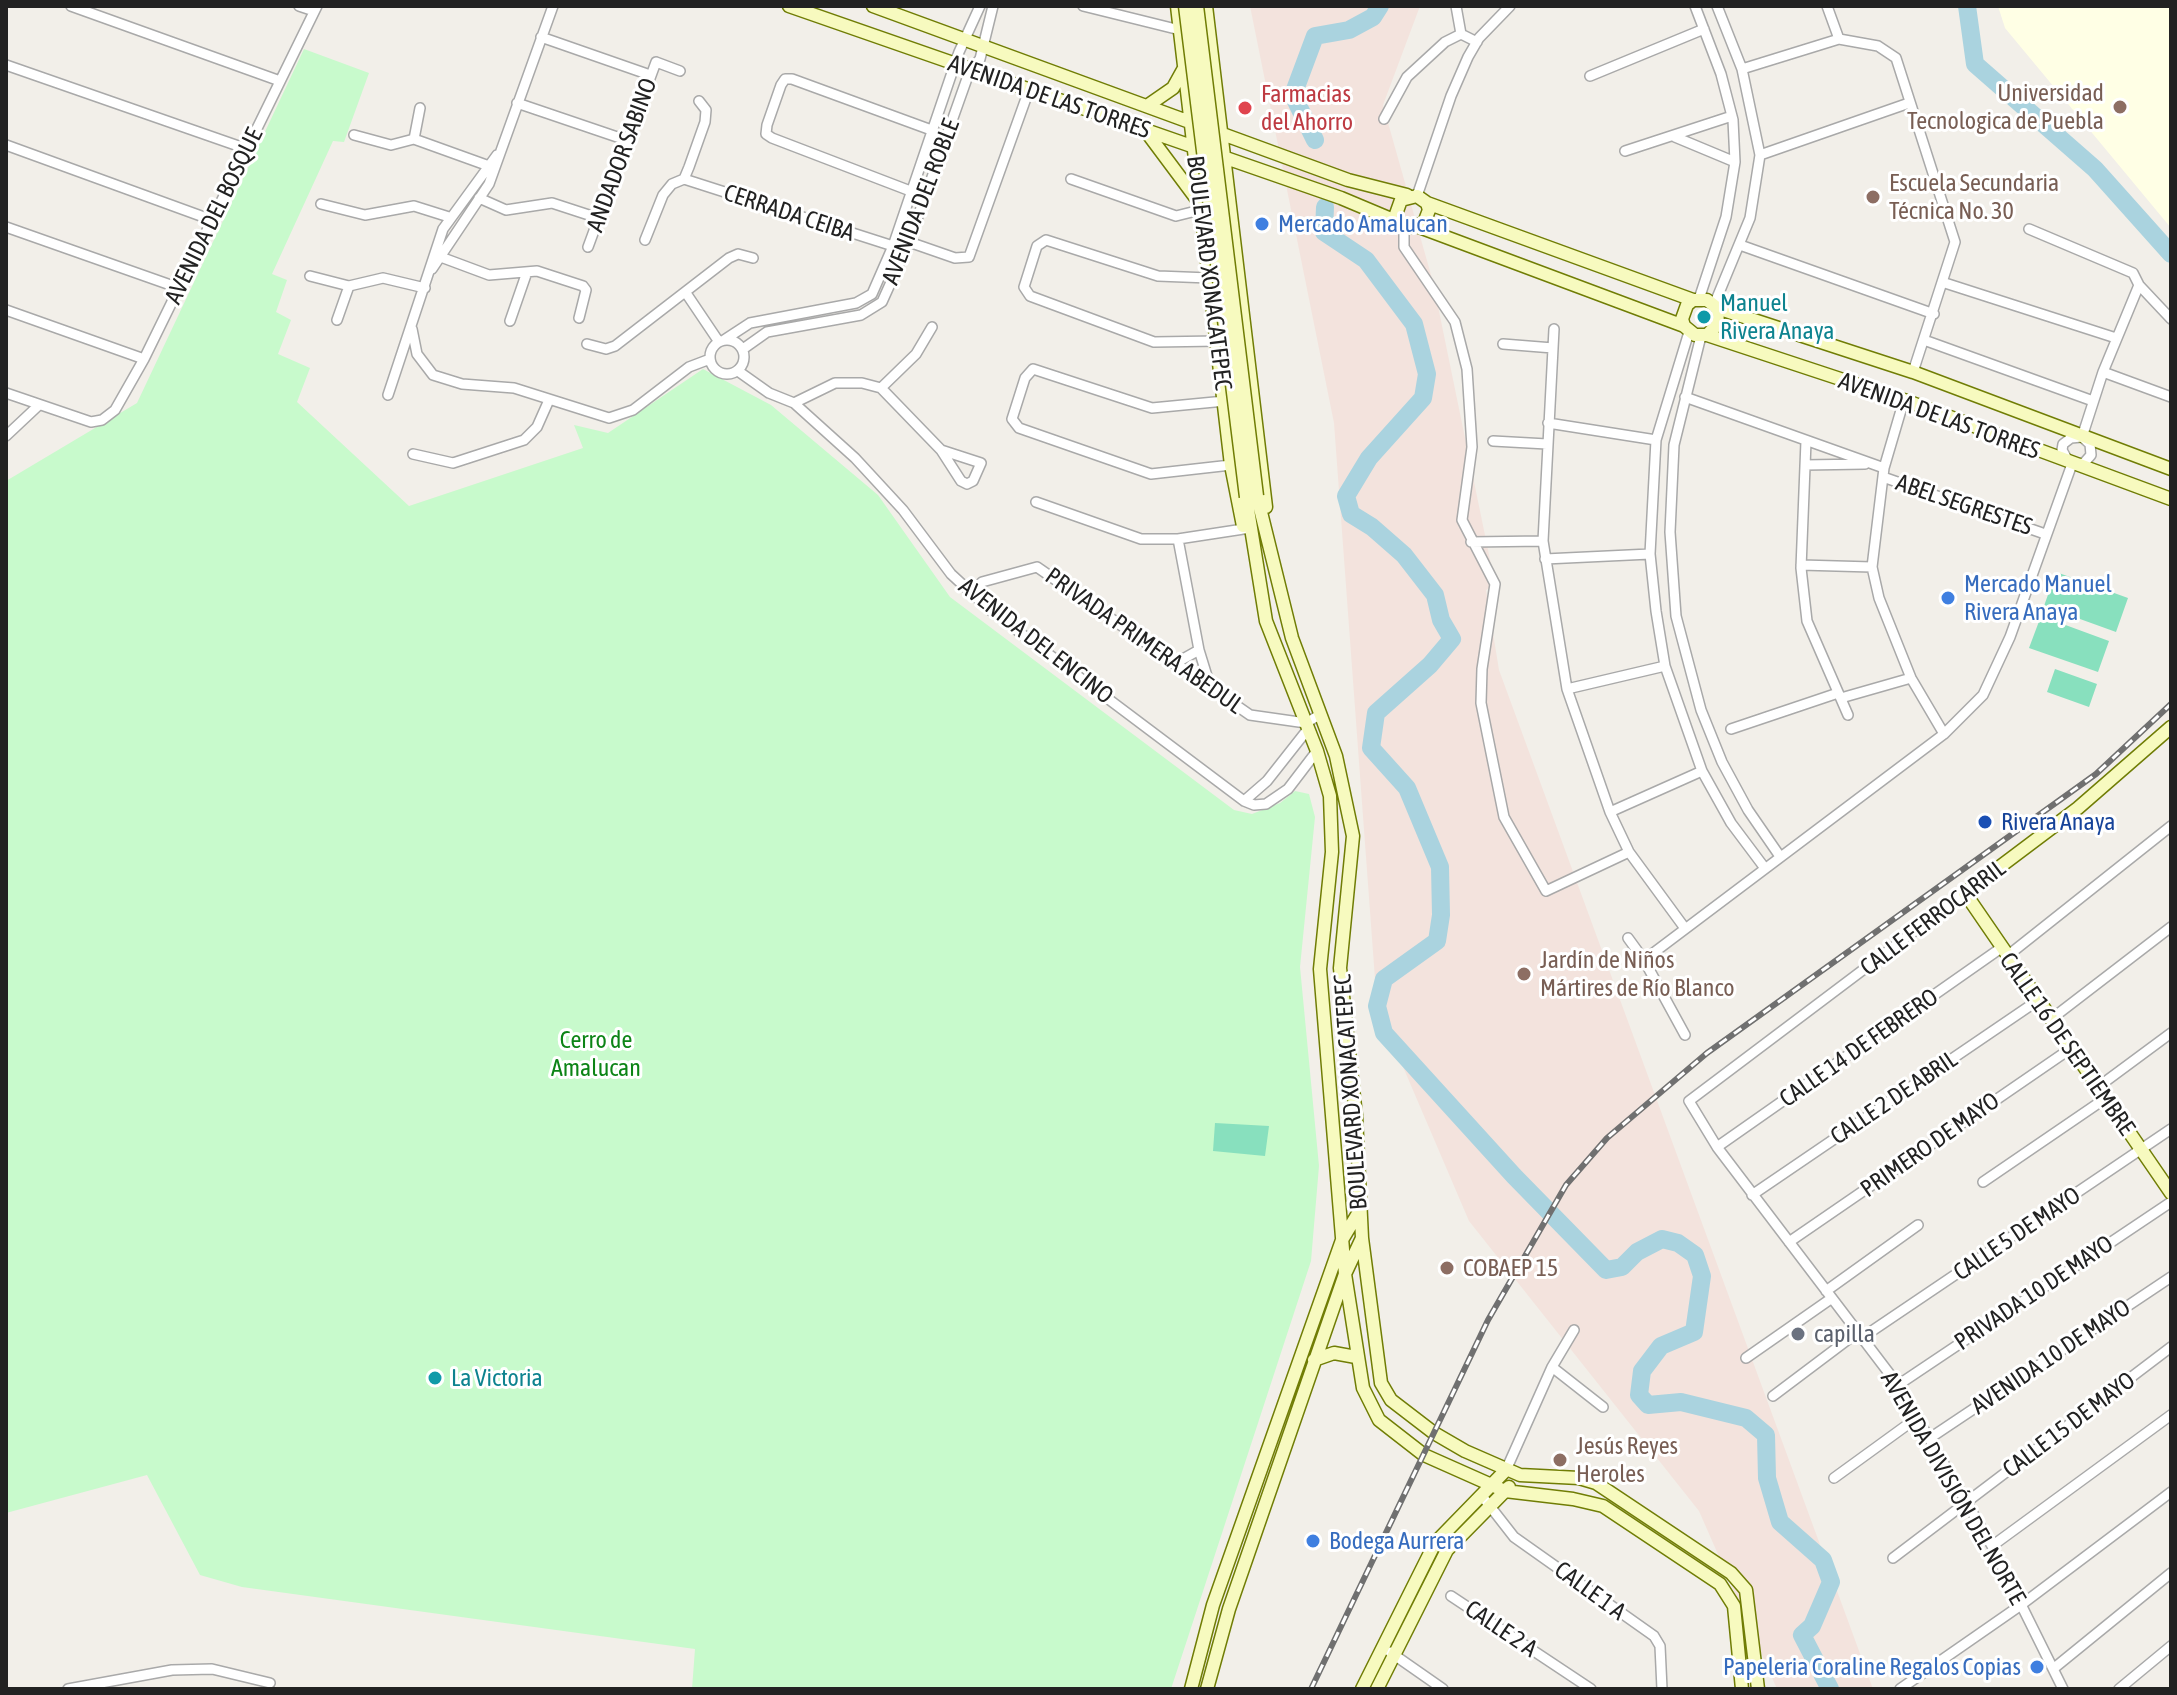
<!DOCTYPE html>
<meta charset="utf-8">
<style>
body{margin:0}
#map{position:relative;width:2177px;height:1695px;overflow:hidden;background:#f2efe9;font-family:"Asap Condensed",sans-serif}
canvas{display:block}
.frame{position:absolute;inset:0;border:8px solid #222;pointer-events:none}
</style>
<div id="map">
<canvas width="2177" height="1695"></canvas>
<div class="frame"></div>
</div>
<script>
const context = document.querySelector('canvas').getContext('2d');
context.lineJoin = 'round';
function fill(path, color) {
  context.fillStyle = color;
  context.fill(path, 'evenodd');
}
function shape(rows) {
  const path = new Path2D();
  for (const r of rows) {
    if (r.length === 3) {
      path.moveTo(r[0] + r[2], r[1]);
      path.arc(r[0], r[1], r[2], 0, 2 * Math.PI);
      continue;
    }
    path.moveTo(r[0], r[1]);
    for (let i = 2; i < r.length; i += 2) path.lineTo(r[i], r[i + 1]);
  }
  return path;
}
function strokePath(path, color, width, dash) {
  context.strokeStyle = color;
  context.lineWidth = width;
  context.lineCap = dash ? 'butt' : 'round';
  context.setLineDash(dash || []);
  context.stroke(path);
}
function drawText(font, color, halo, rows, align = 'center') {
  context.font = font + ' "Asap Condensed",sans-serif';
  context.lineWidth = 6;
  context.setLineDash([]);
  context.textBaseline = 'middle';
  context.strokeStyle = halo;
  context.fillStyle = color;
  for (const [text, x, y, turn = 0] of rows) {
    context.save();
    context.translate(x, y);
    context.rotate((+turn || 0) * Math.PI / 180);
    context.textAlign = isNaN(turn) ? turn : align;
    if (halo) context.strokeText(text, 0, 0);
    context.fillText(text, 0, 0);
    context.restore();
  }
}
const education = shape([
 [1998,6,2171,6,2171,228,2005,28]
]);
const military = shape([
 [1250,6,1420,6,1383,105,1433,282,1495,584,1486,590,1499,670,1873,1689,1777,1689,1699,1511,1469,1221,1377,1006,1334,423]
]);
const park = shape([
 [304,49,369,73,344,142,333,141,272,274,287,280,276,312,291,320,278,354,310,368,297,402,409,506,583,448,574,425,608,433,703,369,771,405,878,495,950,597,1234,810,1252,814,1280,803,1295,791,1309,794,1315,817,1300,967,1319,1166,1311,1261,1171,1689,692,1689,695,1649,242,1587,200,1575,147,1475,6,1513,6,481,137,403]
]);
const pitch = shape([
 [2056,572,2128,598,2116,632,2044,606],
 [2041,616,2109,641,2098,672,2029,648],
 [2055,669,2097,684,2089,707,2047,692],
 [1215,1123,1269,1126,1265,1156,1213,1151]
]);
const river = shape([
 [1967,6,1975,64,2095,169,2171,254],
 [1315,140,1293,95,1315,36,1349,30,1373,17,1380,6],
 [1325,207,1324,232,1366,260,1414,324,1427,374,1423,398,1369,458,1346,496,1351,514,1372,527,1404,555,1435,595,1441,620,1452,639,1430,665,1376,713,1371,748,1407,788,1440,867,1441,915,1437,941,1384,979,1377,1006,1384,1033,1514,1176,1606,1270,1622,1267,1637,1252,1662,1239,1678,1243,1695,1255,1702,1276,1694,1332,1661,1346,1642,1371,1639,1395,1648,1405,1681,1402,1746,1418,1766,1435,1767,1478,1780,1522,1823,1560,1831,1582,1812,1626,1802,1635,1830,1689]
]);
const street = shape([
 [71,6,280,81],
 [299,6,314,11],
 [1083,6,1180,30],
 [1456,6,1461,34],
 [1695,6,1721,74,1733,120,1735,162,1726,217,1699,299],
 [1827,6,1839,39],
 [541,37,650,75],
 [6,65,247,149],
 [1742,69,1839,39,1878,46,1896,58,1955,242,1913,372],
 [1590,76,1704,29],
 [517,103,626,140],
 [1384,119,1407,77,1445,42,1461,34,1477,42],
 [354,135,391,145,414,139,489,166],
 [1675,137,1735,162],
 [414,139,420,108],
 [6,145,212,220],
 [1625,151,1732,116],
 [1760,155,1909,103],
 [684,179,893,246],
 [1071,179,1176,216,1200,210],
 [913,192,772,138,766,134,767,125,781,85,785,79,792,79,934,131],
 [1417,196,1451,96,1468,57,1479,38,1510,6],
 [479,198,506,210,552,203,598,218],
 [321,204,365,215,414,206,449,217],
 [1404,226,1404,247,1455,322,1467,369,1472,447,1462,520,1495,584,1482,669,1481,703,1504,817,1546,891,1629,852],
 [6,227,179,288],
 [2029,229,2133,273,2139,285,2171,319],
 [645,240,663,195,672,184,684,179,689,167,705,122,706,110,699,101],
 [909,242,955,258,969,257,1029,90],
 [1740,245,1934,314],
 [588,247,656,62,680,71],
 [438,256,489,275,537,271,583,286,586,290,579,318],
 [432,269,489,184,553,6],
 [310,276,349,286,383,278,425,288],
 [1209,278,1158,276,1046,240,1037,246,1024,287,1030,296,1154,342,1218,341],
 [1945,283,2116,338],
 [686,293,719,342],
 [1714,305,1750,218,1760,155,1742,69,1717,6],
 [6,310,144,359],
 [337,320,349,286],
 [510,321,527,272],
 [412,329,417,354,433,375,462,384,514,388,609,418,633,410,689,367,710,359],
 [1554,329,1543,541,1567,689,1610,812,1629,852,1684,927],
 [1689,332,1656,440,1650,554,1656,611,1665,666,1702,771,1731,823,1764,867],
 [1701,336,1674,445,1670,532,1676,616,1701,710,1722,762,1748,810,1779,855],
 [727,357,17],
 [724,340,750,323,856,303,872,294,893,246,959,52,980,6],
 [1924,340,2093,401],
 [587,344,606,349,615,346,729,258,738,254,753,258],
 [1503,344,1553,348],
 [743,349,767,332,861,315,882,302,909,242,970,70,980,59,993,6],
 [738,371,769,393,794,403,855,458,903,510,951,574,990,610,1244,801,1254,805,1266,804,1288,789,1317,751],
 [2103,372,2171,397],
 [881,388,941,450,961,481,967,484,973,481,981,463,941,450],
 [6,393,91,422,102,420,115,410,144,359,317,6],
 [388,395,443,229,497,155],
 [1685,397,1884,468],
 [1904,400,1884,468,1872,567,1879,598,1911,678,1944,734],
 [1225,401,1152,408,1033,369,1025,378,1012,419,1019,428,1151,474,1231,465],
 [794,403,835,383,862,383,881,388,916,354,932,327],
 [1548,423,1656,440],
 [6,436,39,405],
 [2082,437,2103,372,2139,285],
 [1493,441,1547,444],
 [1806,441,1801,568,1807,621,1848,715],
 [413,454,453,463,524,440,537,427,549,400],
 [2068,461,2062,450,2063,444,2071,438,2082,437],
 [2075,464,2084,463,2091,455,2090,444,2082,437],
 [1805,465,1865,464],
 [1883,477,2045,534],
 [1036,502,1141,539,1178,539,1250,528],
 [1178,539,1199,650,1211,689],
 [1471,542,1543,541],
 [1545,559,1650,554],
 [1801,565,1872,567],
 [971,594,982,582,1037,567,1250,715,1306,723,1321,714],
 [1174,664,1199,650],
 [1567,689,1665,666],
 [1841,698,1911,678],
 [1731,729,1838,693],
 [1244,801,1267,781,1308,729],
 [1610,812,1702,771],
 [1965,893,1689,1101,1717,1147,1898,1385,1992,1546,2063,1689],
 [1628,938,1644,960,1685,1035],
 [2006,957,2171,826],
 [1644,960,1944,734,1983,695,2010,637,2072,464],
 [2050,1020,2171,927],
 [2098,1087,2171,1033],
 [1717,1147,2001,948],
 [1983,1182,2106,1098],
 [1752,1195,2037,1001],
 [1789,1242,2070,1049],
 [1826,1291,1918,1225],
 [1863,1337,2171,1129],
 [1746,1358,1832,1298],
 [1552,1367,1603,1407],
 [1898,1385,2171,1202],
 [1773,1396,1858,1332],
 [1930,1438,2171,1277],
 [1506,1470,1552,1367,1574,1330],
 [1834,1478,1918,1417],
 [1482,1496,1514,1537,1654,1636,1660,1646,1662,1689],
 [1992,1546,2171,1415],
 [1893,1558,2171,1347],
 [1451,1596,1591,1689],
 [1390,1652,1443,1689],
 [2053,1669,2171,1573],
 [68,1689,172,1670,212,1669,270,1683],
 [1900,1689,2021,1605,2171,1492],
 [2119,1689,2171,1646]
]);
const secondary = shape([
 [789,6,1341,198,1410,227,1424,223,1429,210,1427,203,1417,196,1401,200,1396,214,1399,221],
 [873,6,1348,180,1407,195],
 [1177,6,1231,465,1243,526],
 [1206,6,1266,507],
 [1147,106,1173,88,1183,70],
 [1145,130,1198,201],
 [1427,203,1693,300],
 [1419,227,1684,326],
 [1717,308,1913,372,2171,469],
 [1707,335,1718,324,1717,308,1707,300,1693,300,1687,305,1682,319,1684,326,1695,335,1707,335,1904,400,2171,499],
 [1257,496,1292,638,1336,756,1353,836,1340,968,1356,1116,1362,1238,1381,1383,1391,1400,1434,1433,1465,1451,1520,1475,1579,1478,1596,1483,1731,1573,1746,1590,1758,1689],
 [1246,497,1266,621,1317,751,1330,796,1332,852,1320,969,1345,1274,1363,1388,1379,1420,1424,1455,1505,1491,1573,1499,1603,1506,1720,1584,1734,1606,1742,1689],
 [2171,727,2078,808,1965,893,2171,1193],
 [1314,1360,1334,1353,1356,1357],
 [1191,1689,1213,1605,1342,1240,1360,1210],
 [1207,1689,1229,1609,1345,1274,1362,1238],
 [1362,1689,1435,1543,1506,1470],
 [1377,1689,1447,1550,1509,1487]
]);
const rail = shape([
 [1311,1689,1488,1320,1566,1185,1607,1138,1707,1053,2096,774,2171,704]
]);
const secondaryBridge = shape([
 [1185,6,1246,497],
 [1197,6,1257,496]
]);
const markers = [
 [2120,107,8,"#8d6e63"],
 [1245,108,8,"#e0444e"],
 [1873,197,8,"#8d6e63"],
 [1262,224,8,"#3f7fe0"],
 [1704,317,8,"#0f9aa8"],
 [1948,598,8,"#3f7fe0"],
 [1985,822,8,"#1a4fb4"],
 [1524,974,8,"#8d6e63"],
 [1447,1268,8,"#8d6e63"],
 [1798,1334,8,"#6b7280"],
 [435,1378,8,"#0f9aa8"],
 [1560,1460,8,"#8d6e63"],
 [1313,1541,8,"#3f7fe0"],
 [2037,1667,8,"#3f7fe0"]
];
const educationNames = [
 ["Universidad",2104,93,"right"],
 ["Tecnologica de Puebla",2104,121,"right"],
 ["Escuela Secundaria",1889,183],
 ["Técnica No. 30",1889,211],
 ["Jardín de Niños",1540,960],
 ["Mártires de Río Blanco",1540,988],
 ["COBAEP 15",1463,1268],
 ["Jesús Reyes",1576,1446],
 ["Heroles",1576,1474]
];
const healthNames = [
 ["Farmacias",1261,94],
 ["del Ahorro",1261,122]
];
const streetNames = [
 ["AVENIDA DE LAS TORRES",1049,97,19],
 ["ANDADOR SABINO",622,155,-70],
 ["AVENIDA DEL ROBLE",921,202,-69],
 ["CERRADA CEIBA",789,213,18],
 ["AVENIDA DEL BOSQUE",214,216,-64],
 ["BOULEVARD XONACATEPEC",1209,273,83],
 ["AVENIDA DE LAS TORRES",1939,416,20],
 ["ABEL SEGRESTES",1964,505,19],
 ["AVENIDA DEL ENCINO",1036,641,38],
 ["PRIVADA PRIMERA ABEDUL",1144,641,35],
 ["CALLE FERROCARRIL",1933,918,-37],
 ["CALLE 16 DE SEPTIEMBRE",2067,1044,55],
 ["CALLE 14 DE FEBRERO",1859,1048,-35],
 ["BOULEVARD XONACATEPEC",1351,1092,-94],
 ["CALLE 2 DE ABRIL",1894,1098,-34],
 ["PRIMERO DE MAYO",1930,1145,-35],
 ["CALLE 5 DE MAYO",2017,1234,-34],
 ["PRIVADA 10 DE MAYO",2034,1293,-34],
 ["AVENIDA 10 DE MAYO",2051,1357,-34],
 ["CALLE 15 DE MAYO",2069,1425,-37],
 ["AVENIDA DIVISIÓN DEL NORTE",1953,1488,60],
 ["CALLE 1 A",1590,1591,36],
 ["CALLE 2 A",1501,1629,34]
];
const shopNames = [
 ["Mercado Amalucan",1278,224],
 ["Mercado Manuel",1964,584],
 ["Rivera Anaya",1964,612],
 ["Bodega Aurrera",1329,1541],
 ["Papeleria Coraline Regalos Copias",2021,1667,"right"]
];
const cultureNames = [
 ["Manuel",1720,303],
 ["Rivera Anaya",1720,331],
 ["La Victoria",451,1378]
];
const transitNames = [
 ["Rivera Anaya",2001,822]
];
const parkNames = [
 ["Cerro de",596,1040],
 ["Amalucan",596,1068]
];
const worshipNames = [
 ["capilla",1814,1334]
];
fill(education, '#ffffe5');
fill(military, '#f3e3dd');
fill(park, '#c8facc');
fill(pitch, '#88e0be');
strokePath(river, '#aad3df', 18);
strokePath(street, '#a9a9a9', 12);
strokePath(secondary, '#707d05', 15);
strokePath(street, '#fff', 9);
strokePath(secondary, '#f7fabf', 12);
strokePath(rail, '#707070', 6);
strokePath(rail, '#fff', 3, [9]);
strokePath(secondaryBridge, '#707d05', 15, []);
strokePath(secondaryBridge, '#f7fabf', 12);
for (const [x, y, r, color] of markers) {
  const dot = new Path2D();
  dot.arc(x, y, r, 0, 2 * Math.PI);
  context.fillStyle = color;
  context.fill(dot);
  strokePath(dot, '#fff', 3);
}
drawText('24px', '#785e54', '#fff', educationNames, 'left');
drawText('24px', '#be3a42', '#fff', healthNames, 'left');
drawText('24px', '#222', '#fff', streetNames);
drawText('24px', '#366cbe', '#fff', shopNames, 'left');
drawText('24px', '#0d838f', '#fff', cultureNames, 'left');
drawText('24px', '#164399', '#fff', transitNames, 'left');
drawText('24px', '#0c8416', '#fff', parkNames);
drawText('24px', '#5b616d', '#fff', worshipNames, 'left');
</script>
